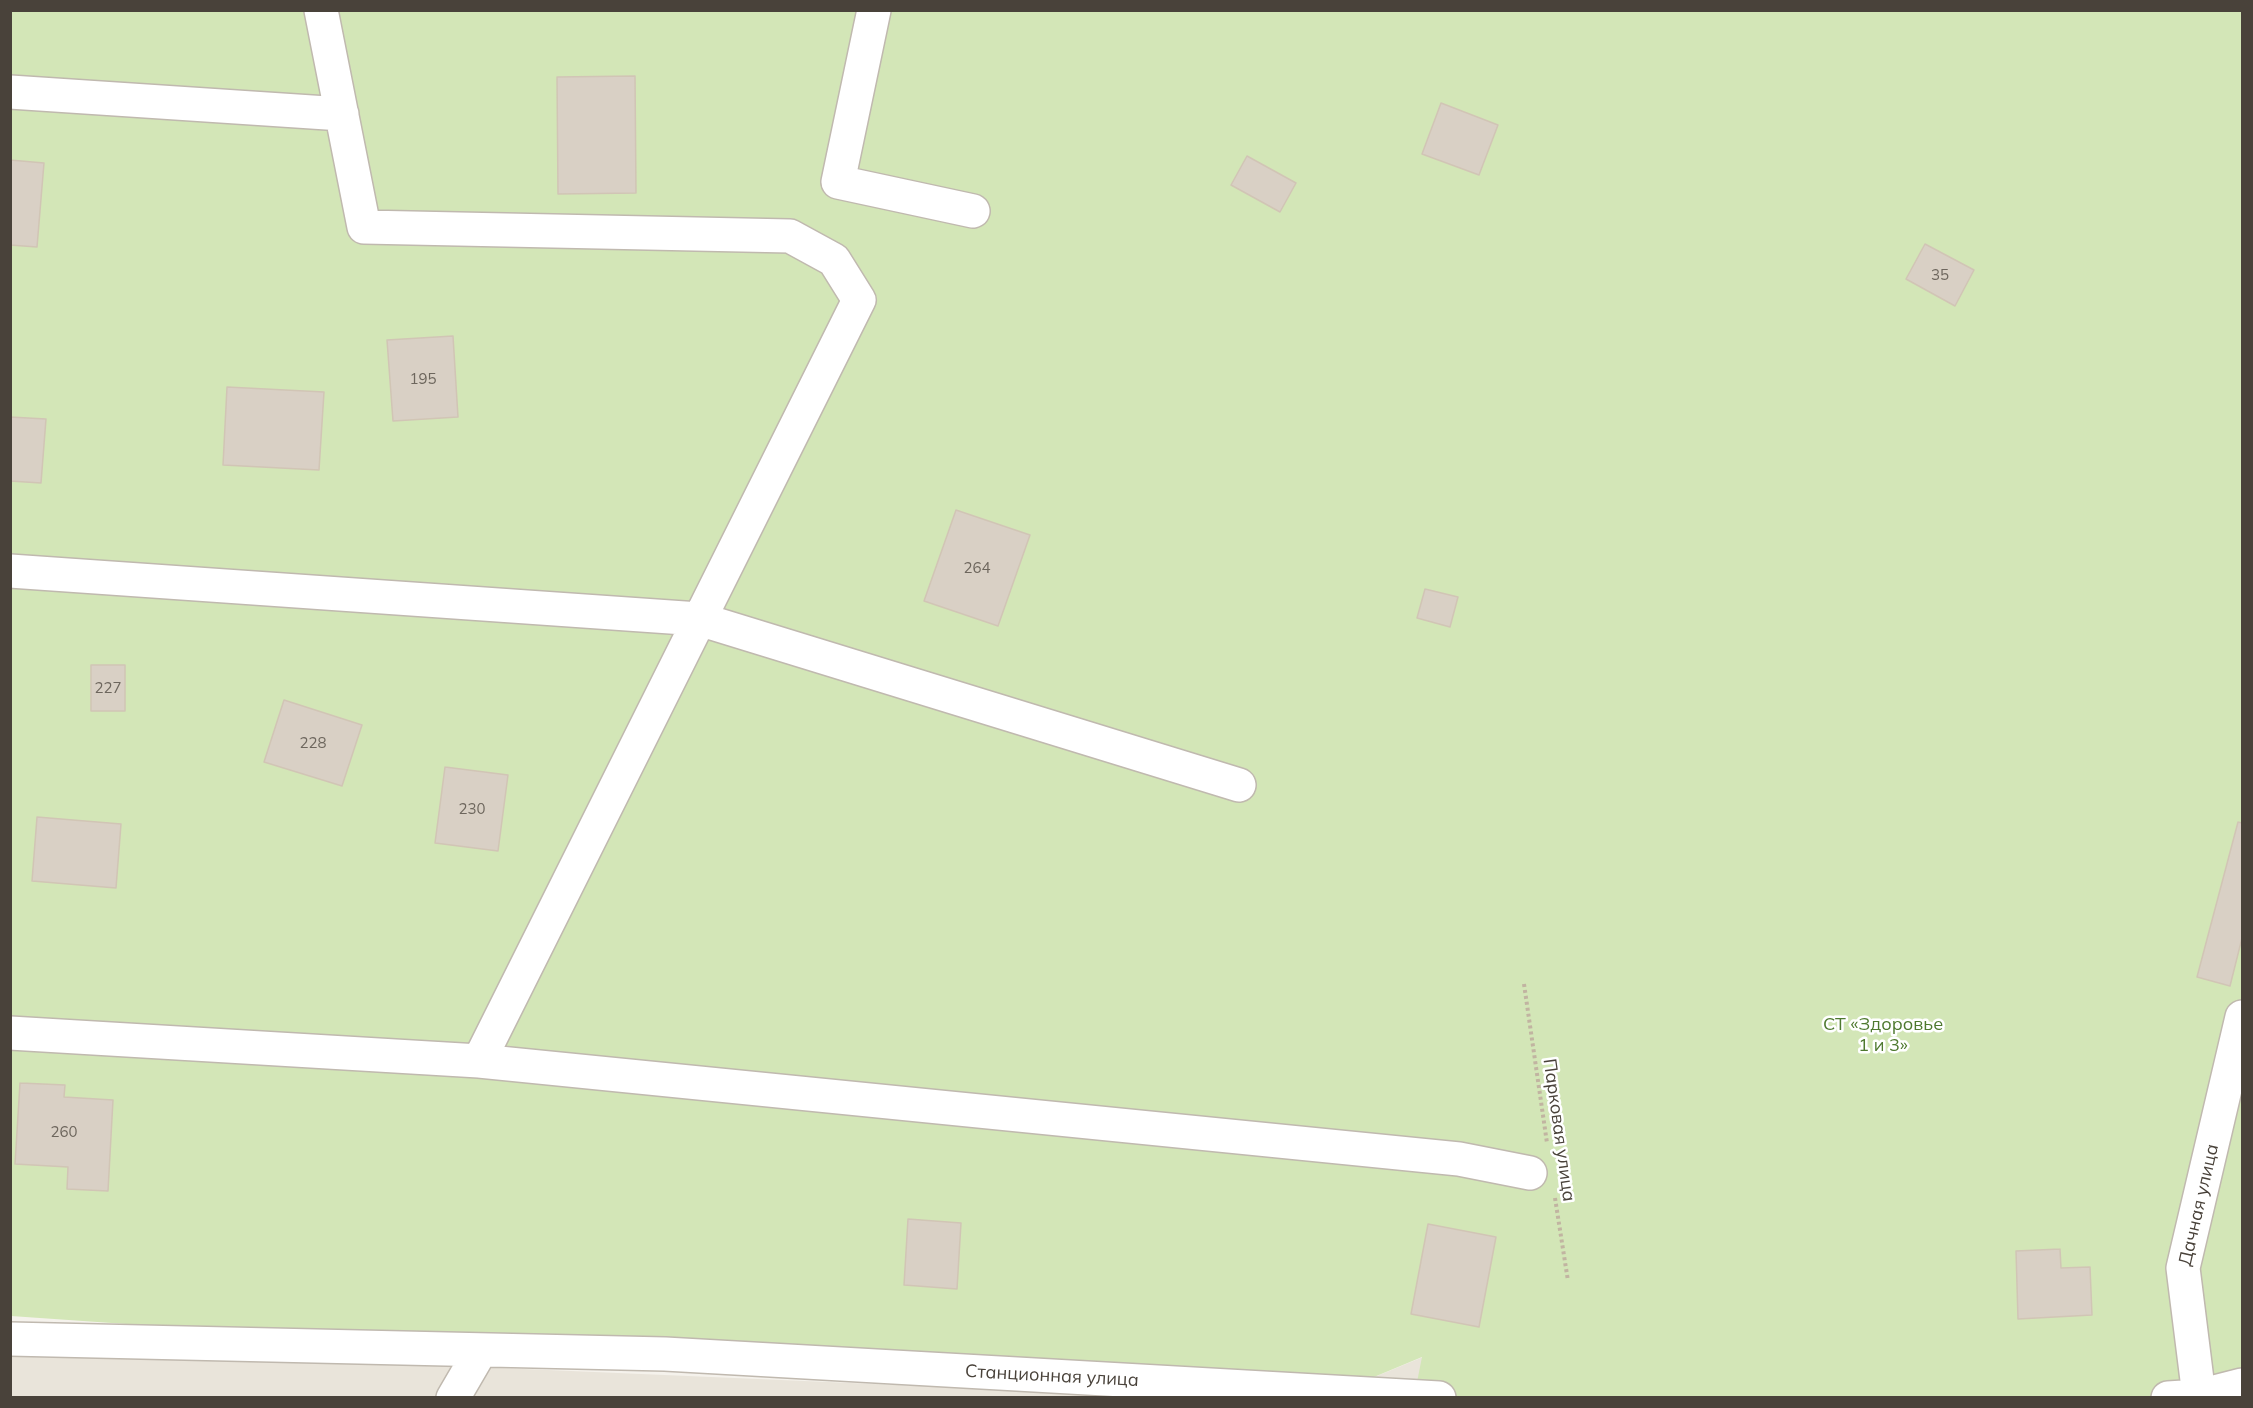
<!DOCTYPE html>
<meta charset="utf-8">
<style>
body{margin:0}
#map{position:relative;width:2253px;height:1408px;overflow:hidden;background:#f5f2ec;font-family:Mulish,sans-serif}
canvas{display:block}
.frame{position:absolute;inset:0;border:12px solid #49423a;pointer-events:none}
</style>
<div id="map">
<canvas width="2253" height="1408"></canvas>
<div class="frame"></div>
</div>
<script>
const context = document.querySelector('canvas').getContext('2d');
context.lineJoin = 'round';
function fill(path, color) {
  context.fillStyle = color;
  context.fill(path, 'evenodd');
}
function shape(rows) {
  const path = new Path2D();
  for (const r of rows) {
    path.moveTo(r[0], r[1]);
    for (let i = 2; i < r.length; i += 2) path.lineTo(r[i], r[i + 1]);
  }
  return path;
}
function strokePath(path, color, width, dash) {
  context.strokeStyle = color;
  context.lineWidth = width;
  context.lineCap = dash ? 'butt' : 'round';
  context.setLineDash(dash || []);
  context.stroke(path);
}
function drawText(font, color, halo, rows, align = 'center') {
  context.font = font + ' Mulish,sans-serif';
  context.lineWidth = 5;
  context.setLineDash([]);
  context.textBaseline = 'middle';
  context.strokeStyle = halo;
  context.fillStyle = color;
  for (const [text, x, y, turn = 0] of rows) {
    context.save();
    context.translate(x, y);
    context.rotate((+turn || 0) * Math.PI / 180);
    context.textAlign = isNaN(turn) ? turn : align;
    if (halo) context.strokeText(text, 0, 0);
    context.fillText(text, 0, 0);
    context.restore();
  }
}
const residential = shape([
 [11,1347,1178,1397,11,1398],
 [1423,1357,1414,1397,1326,1397]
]);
const green = shape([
 [10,11,2242,11,2242,1397,1414,1397,1422,1357,1326,1397,1178,1397,11,1316]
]);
const building = shape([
 [635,76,636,193,558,194,557,77,635,76],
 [1441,103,1498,125,1479,175,1422,154,1441,103],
 [1247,156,1296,183,1280,212,1231,185,1247,156],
 [10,160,44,163,37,247,10,245,10,160],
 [1925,244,1974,270,1955,306,1906,279,1925,244],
 [453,336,458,417,393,421,387,340,453,336],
 [227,387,324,392,319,470,223,465,227,387],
 [10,417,46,419,41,483,10,481,10,417],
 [956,510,1030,535,998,626,924,601,956,510],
 [1425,589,1458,597,1450,627,1417,618,1425,589],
 [91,665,125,665,125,711,91,711,91,665],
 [284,700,362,725,342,786,264,762,284,700],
 [445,767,508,775,498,851,435,843,445,767],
 [37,817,121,824,116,888,32,881,37,817],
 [2238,822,2242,823,2242,938,2230,986,2197,977,2238,822],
 [20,1083,65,1085,64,1097,113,1100,108,1191,67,1189,68,1167,15,1164,20,1083],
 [908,1219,961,1223,957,1289,904,1285,908,1219],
 [1428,1224,1496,1237,1479,1327,1411,1314,1428,1224],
 [2060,1249,2061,1268,2090,1267,2092,1315,2018,1319,2016,1251,2060,1249]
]);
const path = shape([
 [1524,984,1547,1143],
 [1555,1198,1568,1281]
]);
const minor = shape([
 [321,10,364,227,790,236,834,260,859,300,479,1061],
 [874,10,838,182,973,211],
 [10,92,342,114],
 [10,571,699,619,1239,785],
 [10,1033,479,1061,1459,1159,1530,1173],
 [10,1339,665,1354,1439,1398],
 [2199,1396,2183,1268,2242,1017],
 [453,1398,481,1350],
 [2168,1398,2199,1396,2242,1385]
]);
const numberNames = [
 ["35",1940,275],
 ["195",423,379],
 ["264",977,568],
 ["227",108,688],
 ["228",313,743],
 ["230",472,809],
 ["260",64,1132]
];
const parkNames = [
 ["СТ «Здоровье",1883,1025],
 ["1 и 3»",1883,1046]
];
const streetNames = [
 ["Парковая улица",1559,1130,82],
 ["Дачная улица",2199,1205,-77],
 ["Станционная улица",1052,1376,3]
];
fill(residential, '#e9e4da');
fill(green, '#d3e6b7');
fill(building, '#d9d0c5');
strokePath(building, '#d1c5b5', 1.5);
strokePath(minor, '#c0b9af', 36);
strokePath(path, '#c1b4a1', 4, [3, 3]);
strokePath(minor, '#fff', 33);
drawText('15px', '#6d665d', null, numberNames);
drawText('18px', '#4e792f', '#fff', parkNames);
drawText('18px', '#49423a', '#fff', streetNames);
</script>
